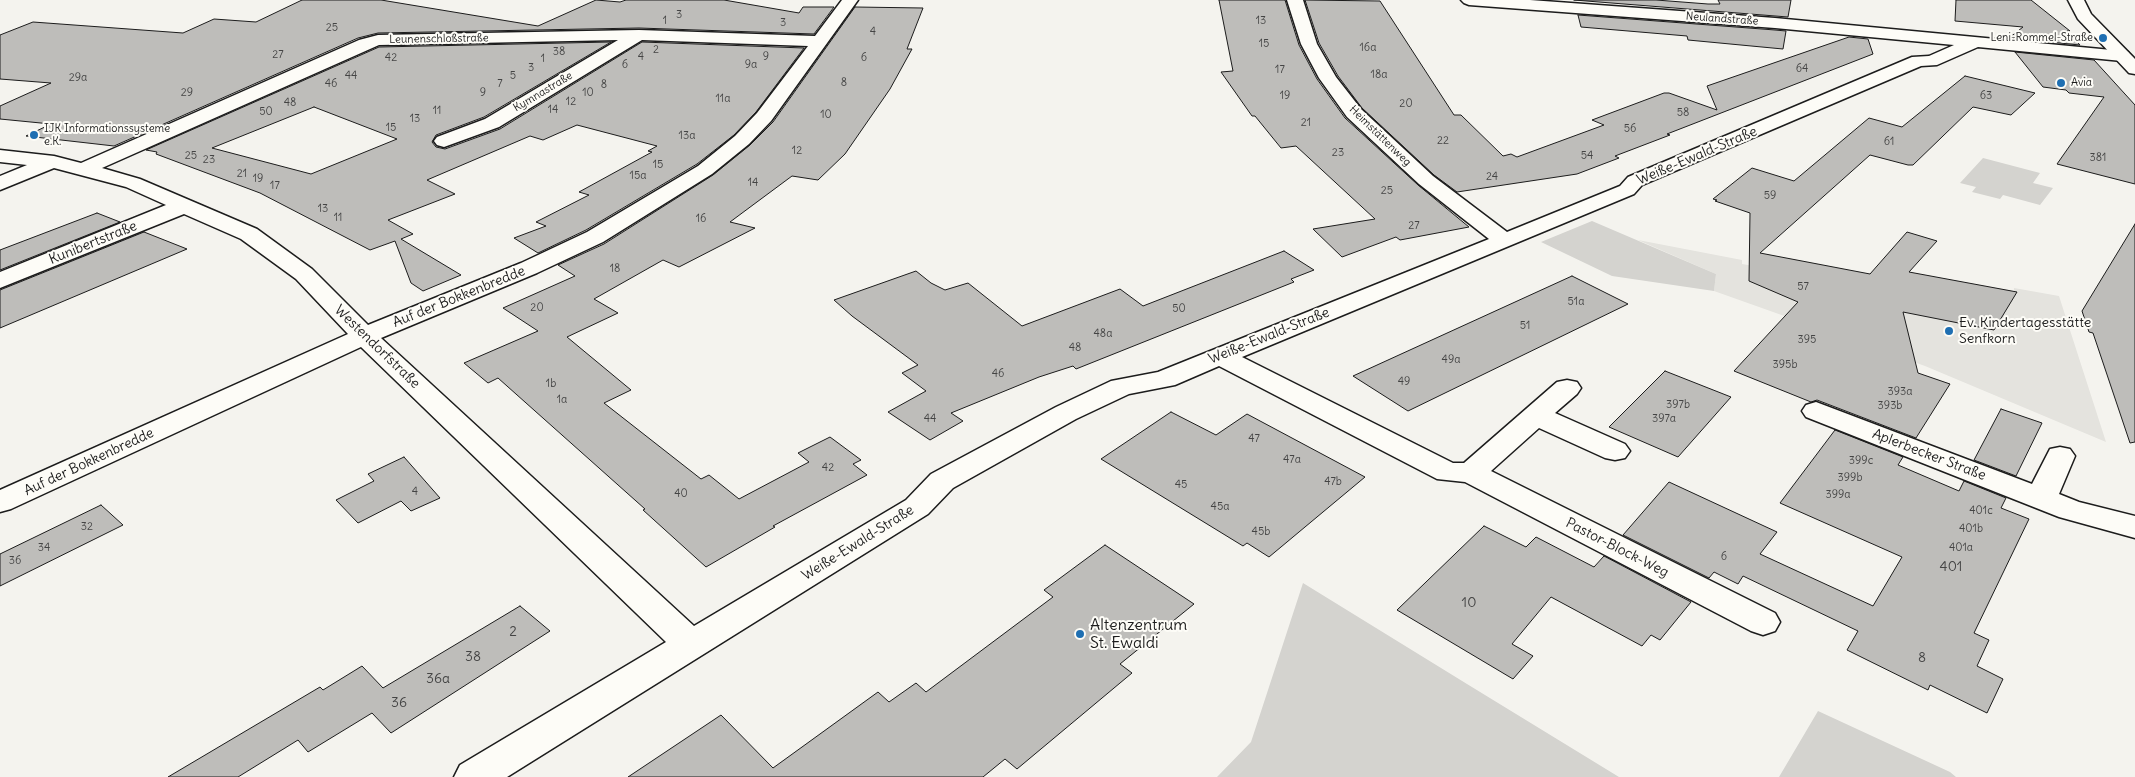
<!DOCTYPE html>
<meta charset="utf-8">
<style>
body{margin:0}
canvas{display:block;background:#f4f3ee}
</style>
<canvas width="2135" height="777"></canvas>
<script>
const context = document.querySelector('canvas').getContext('2d');
context.lineJoin = 'round';
function fill(path, color) {
  context.fillStyle = color;
  context.fill(path, 'evenodd');
}
function shape(rows) {
  const path = new Path2D();
  for (const r of rows) {
    path.moveTo(r[0], r[1]);
    for (let i = 2; i < r.length; i += 2) path.lineTo(r[i], r[i + 1]);
  }
  return path;
}
function strokePath(path, color, width, dash) {
  context.strokeStyle = color;
  context.lineWidth = width;
  context.lineCap = dash ? 'butt' : 'round';
  context.setLineDash(dash || []);
  context.stroke(path);
}
function drawText(font, color, halo, rows, align = 'center') {
  context.font = font + ' Delius,sans-serif';
  context.lineWidth = 4;
  context.setLineDash([]);
  context.textBaseline = 'middle';
  context.strokeStyle = halo;
  context.fillStyle = color;
  for (const [text, x, y, turn = 0] of rows) {
    context.save();
    context.translate(x, y);
    context.rotate((+turn || 0) * Math.PI / 180);
    context.textAlign = isNaN(turn) ? turn : align;
    if (halo) context.strokeText(text, 0, 0);
    context.fillText(text, 0, 0);
    context.restore();
  }
}
const built = shape([
 [1638,240,1742,260,1742,264,1760,267,1761,253,1914,284,1912,273,2014,291,2014,288,2059,296,2106,442,1925,366,1714,291,1716,274]
]);
const green = shape([
 [1983,158,2040,173,2033,183,2053,188,2040,205,2003,195,2000,199,1972,192,1976,187,1960,183],
 [1592,221,1716,274,1714,291,1612,276,1541,242],
 [1303,583,1467,684,1619,777,1217,777,1251,742],
 [1818,711,1950,772,1956,777,1779,777]
]);
const building = shape([
 [302,0,381,0,538,26,596,0,620,2,626,0,724,0,799,13,803,7,834,7,814,34,639,28,378,33,358,38,114,146,26,136,51,124,0,119,0,106,51,83,0,79,0,35,33,22,183,33,214,19,256,22,302,0],
 [1219,0,1285,0,1299,45,1317,79,1345,118,1418,185,1469,227,1400,240,1396,237,1342,257,1313,229,1375,219,1296,146,1281,148,1255,116,1252,116,1221,72,1233,71,1219,0],
 [1305,0,1380,1,1454,115,1461,115,1503,156,1511,154,1517,157,1604,125,1592,120,1664,93,1669,93,1717,110,1707,86,1849,37,1868,39,1873,54,1667,134,1670,135,1615,156,1619,158,1577,174,1457,192,1434,175,1362,108,1338,76,1319,43,1305,0],
 [1574,0,1656,0,1708,4,1720,4,1718,0,1791,0,1788,17,1574,0],
 [1956,0,2031,0,2070,31,2067,31,2080,45,2009,38,2023,27,1955,21,1956,0],
 [855,7,923,8,907,49,912,49,890,89,845,154,818,180,792,176,730,222,755,228,679,267,663,260,594,299,618,313,567,337,631,390,604,403,701,479,709,475,739,499,809,462,798,453,830,437,861,460,853,464,867,475,773,526,775,527,706,567,643,510,645,509,498,378,488,383,464,363,538,331,503,308,575,276,558,265,604,244,713,175,750,145,773,122,855,7],
 [1578,15,1775,30,1786,31,1783,49,1688,40,1687,36,1581,27,1578,15],
 [611,42,484,117,436,135,432,142,436,147,445,149,500,129,642,42,804,48,756,112,734,135,697,164,586,230,538,253,514,238,546,226,536,222,589,195,579,192,652,152,648,151,657,146,577,125,543,140,530,136,427,180,455,194,388,220,413,234,401,239,461,275,423,291,411,283,395,241,370,250,260,193,156,154,157,152,146,150,379,47,611,42],
 [314,107,397,139,311,174,212,148,314,107],
 [2015,52,2094,60,2135,105,2135,184,2057,164,2104,97,2069,93,2066,90,2043,87,2015,52],
 [1965,76,2035,93,2011,115,1973,107,1913,165,1908,165,1870,155,1760,253,1870,274,1907,232,1937,241,1909,272,2017,292,1994,330,1903,312,1918,373,1950,384,1916,438,1817,400,1811,402,1734,371,1798,302,1749,281,1750,213,1715,201,1717,200,1713,199,1752,168,1794,181,1869,118,1902,127,1965,76],
 [97,213,120,222,0,270,0,250,97,213],
 [2135,224,2135,442,2130,443,2093,333,2089,332,2082,311,2135,224],
 [144,232,187,249,0,328,0,290,144,232],
 [1284,251,1314,270,1291,279,1294,282,1076,369,1073,366,1039,377,951,413,963,421,930,440,888,412,926,391,902,373,918,365,852,316,834,300,916,271,931,283,945,290,968,283,1022,326,1120,289,1143,306,1284,251],
 [1572,276,1628,304,1408,411,1353,376,1572,276],
 [1665,371,1731,397,1678,457,1609,427,1665,371],
 [2001,409,2042,423,2016,476,1974,460,2001,409],
 [1171,412,1216,435,1247,414,1365,477,1269,557,1247,543,1243,546,1101,459,1171,412],
 [1835,430,1903,457,1898,465,1959,491,1964,481,2006,498,2001,508,2029,519,1974,633,1989,640,1977,666,2003,679,1987,713,1930,685,1928,690,1847,650,1858,631,1743,576,1738,584,1714,572,1709,578,1623,535,1669,482,1777,532,1760,554,1873,606,1902,557,1780,503,1835,430],
 [404,457,440,498,411,511,401,501,358,523,336,500,374,481,368,474,404,457],
 [101,505,123,525,0,586,0,554,101,505],
 [1484,526,1526,547,1536,537,1594,567,1604,556,1691,602,1660,640,1651,635,1642,646,1551,597,1512,644,1533,656,1513,679,1397,610,1484,526],
 [1105,545,1194,604,1120,664,1132,673,1017,769,1005,759,983,777,628,777,721,715,773,768,878,692,889,702,916,683,926,692,1053,597,1044,590,1105,545],
 [520,606,550,631,391,733,372,713,308,752,298,740,238,777,168,777,320,687,323,690,362,666,383,688,520,606]
]);
const minor = shape([
 [842,0,858,0,771,121,749,144,712,174,603,242,537,273,381,338,694,626,906,500,931,474,1056,407,1111,381,1158,372,1489,239,1419,184,1347,117,1319,78,1301,44,1287,0,1303,0,1317,44,1336,77,1361,109,1433,176,1507,232,1620,186,1628,177,1912,57,1929,56,1954,45,1775,28,1469,5,1464,3,1461,0,1530,0,1775,18,2122,51,2128,52,2130,56,2128,60,2122,61,1978,47,1937,65,1921,66,1642,185,1634,194,1242,357,1453,463,1464,463,1557,382,1567,380,1577,382,1581,388,1577,394,1555,413,1625,444,1630,451,1625,458,1615,460,1605,458,1539,428,1491,471,1775,613,1780,622,1775,631,1763,635,1751,631,1465,482,1437,479,1219,366,1175,385,1129,394,1076,419,953,488,928,514,507,777,454,777,460,765,666,642,361,347,11,509,0,512,0,490,348,334,296,279,241,239,184,214,0,288,0,272,166,205,126,187,54,168,0,190,0,176,27,165,0,162,0,150,54,156,81,163,359,40,378,35,639,30,815,36,842,0],
 [618,40,485,119,437,137,434,141,437,145,444,147,499,127,642,40,808,46,757,113,735,136,698,166,587,232,521,263,368,325,312,269,257,229,140,179,102,168,379,45,618,40],
 [1816,402,2032,484,2050,449,2060,447,2070,449,2075,456,2059,494,2079,502,2135,516,2135,538,2059,517,1806,417,1802,411,1806,405,1816,402]
]);
const secondary = shape([
 [2068,0,2084,0,2091,14,2135,59,2135,74,2129,73,2078,19,2068,0]
]);
const markers = [
 [2103,38,5,"#1f6fb2"],
 [2061,83,5,"#1f6fb2"],
 [34,135,5,"#1f6fb2"],
 [1949,331,5,"#1f6fb2"],
 [1080,634,5,"#1f6fb2"]
];
const numberNames = [
 ["3",679,15],
 ["1",665,21],
 ["13",1261,21],
 ["3",783,23],
 ["25",332,28],
 ["4",873,32],
 ["15",1264,44],
 ["16a",1368,48],
 ["2",656,50],
 ["38",559,52],
 ["27",278,55],
 ["4",641,57],
 ["9",766,57],
 ["42",391,58],
 ["6",864,58],
 ["1",543,59],
 ["6",625,65],
 ["9a",751,65],
 ["3",531,68],
 ["64",1802,69],
 ["17",1280,70],
 ["18a",1379,75],
 ["44",351,76],
 ["5",513,76],
 ["29a",78,78],
 ["8",844,83],
 ["46",331,84],
 ["7",500,84],
 ["8",604,85],
 ["29",187,93],
 ["9",483,93],
 ["10",588,93],
 ["19",1285,96],
 ["63",1986,96],
 ["11a",723,99],
 ["12",571,102],
 ["48",290,103],
 ["20",1406,104],
 ["14",553,110],
 ["11",437,111],
 ["50",266,112],
 ["58",1683,113],
 ["10",826,115],
 ["13",415,119],
 ["21",1306,123],
 ["15",391,128],
 ["56",1630,129],
 ["13a",687,136],
 ["22",1443,141],
 ["61",1889,142],
 ["12",797,151],
 ["23",1338,153],
 ["25",191,156],
 ["54",1587,156],
 ["381",2098,158],
 ["23",209,160],
 ["15",658,165],
 ["21",242,174],
 ["15a",638,176],
 ["24",1492,177],
 ["19",258,179],
 ["14",753,183],
 ["17",275,186],
 ["25",1387,191],
 ["59",1770,196],
 ["13",323,209],
 ["11",338,218],
 ["16",701,219],
 ["27",1414,226],
 ["18",615,269],
 ["57",1803,287],
 ["51a",1576,302],
 ["20",537,308],
 ["50",1179,309],
 ["51",1525,326],
 ["48a",1103,334],
 ["395",1807,340],
 ["48",1075,348],
 ["49a",1451,360],
 ["395b",1785,365],
 ["46",998,374],
 ["49",1404,382],
 ["1b",551,384],
 ["393a",1900,392],
 ["1a",562,400],
 ["397b",1678,405],
 ["393b",1890,406],
 ["44",930,419],
 ["397a",1664,419],
 ["47",1254,439],
 ["47a",1292,460],
 ["399c",1861,461],
 ["42",828,468],
 ["399b",1850,478],
 ["47b",1333,482],
 ["45",1181,485],
 ["4",415,492],
 ["40",681,494],
 ["399a",1838,495],
 ["45a",1220,507],
 ["401c",1981,511],
 ["32",87,527],
 ["401b",1971,529],
 ["45b",1261,532],
 ["34",44,548],
 ["401a",1961,548],
 ["6",1724,557],
 ["36",15,561]
];
const farStreetnames = [
 ["Neulandstraße",1722,19,4],
 ["Leunenschloßstraße",439,39,-1],
 ["Kymnastraße",543,92,-31],
 ["Heimstättenweg",1380,136,44]
];
const farPoinames = [
 ["Leni-Rommel-Straße",2093,38,"right"],
 ["Avia",2071,83],
 ["IJK Informationssysteme",44,129],
 ["e.K.",44,142]
];
const streetNames = [
 ["Weiße-Ewald-Straße",1697,156,-23],
 ["Kunibertstraße",93,243,-22],
 ["Auf der Bokkenbredde",459,297,-22],
 ["Weiße-Ewald-Straße",1269,336,-22],
 ["Westendorfstraße",377,347,44],
 ["Aplerbecker Straße",1929,455,21],
 ["Auf der Bokkenbredde",89,462,-25],
 ["Weiße-Ewald-Straße",858,543,-32],
 ["Pastor-Block-Weg",1617,548,27]
];
const poiNames = [
 ["Ev. Kindertagesstätte",1959,323],
 ["Senfkorn",1959,339]
];
const nearNumbernames = [
 ["401",1951,567],
 ["10",1469,603],
 ["2",513,632],
 ["38",473,657],
 ["8",1922,658],
 ["36a",438,679],
 ["36",399,703]
];
const nearPoinames = [
 ["Altenzentrum",1090,625],
 ["St. Ewaldi",1090,643]
];
fill(built, '#e4e3de');
fill(green, '#d4d3cf');
fill(building, '#bebdba');
strokePath(building, '#1c1c1c', 1);
strokePath(minor, '#1c1c1c', 3);
strokePath(secondary, '#1c1c1c', 3);
fill(minor, '#fdfcf7');
fill(secondary, '#fdfcf7');
for (const [x, y, r, color] of markers) {
  const dot = new Path2D();
  dot.arc(x, y, r, 0, 2 * Math.PI);
  context.fillStyle = color;
  context.fill(dot);
  strokePath(dot, '#fdfcf7', 2);
}
drawText('11px', '#444', null, numberNames);
drawText('11px', '#1c1c1c', '#fdfcf7', farStreetnames);
drawText('11px', '#1c1c1c', '#fdfcf7', farPoinames, 'left');
drawText('14px', '#1c1c1c', '#fdfcf7', streetNames);
drawText('14px', '#1c1c1c', '#fdfcf7', poiNames, 'left');
drawText('14px', '#444', null, nearNumbernames);
drawText('16px', '#1c1c1c', '#fdfcf7', nearPoinames, 'left');
</script>
